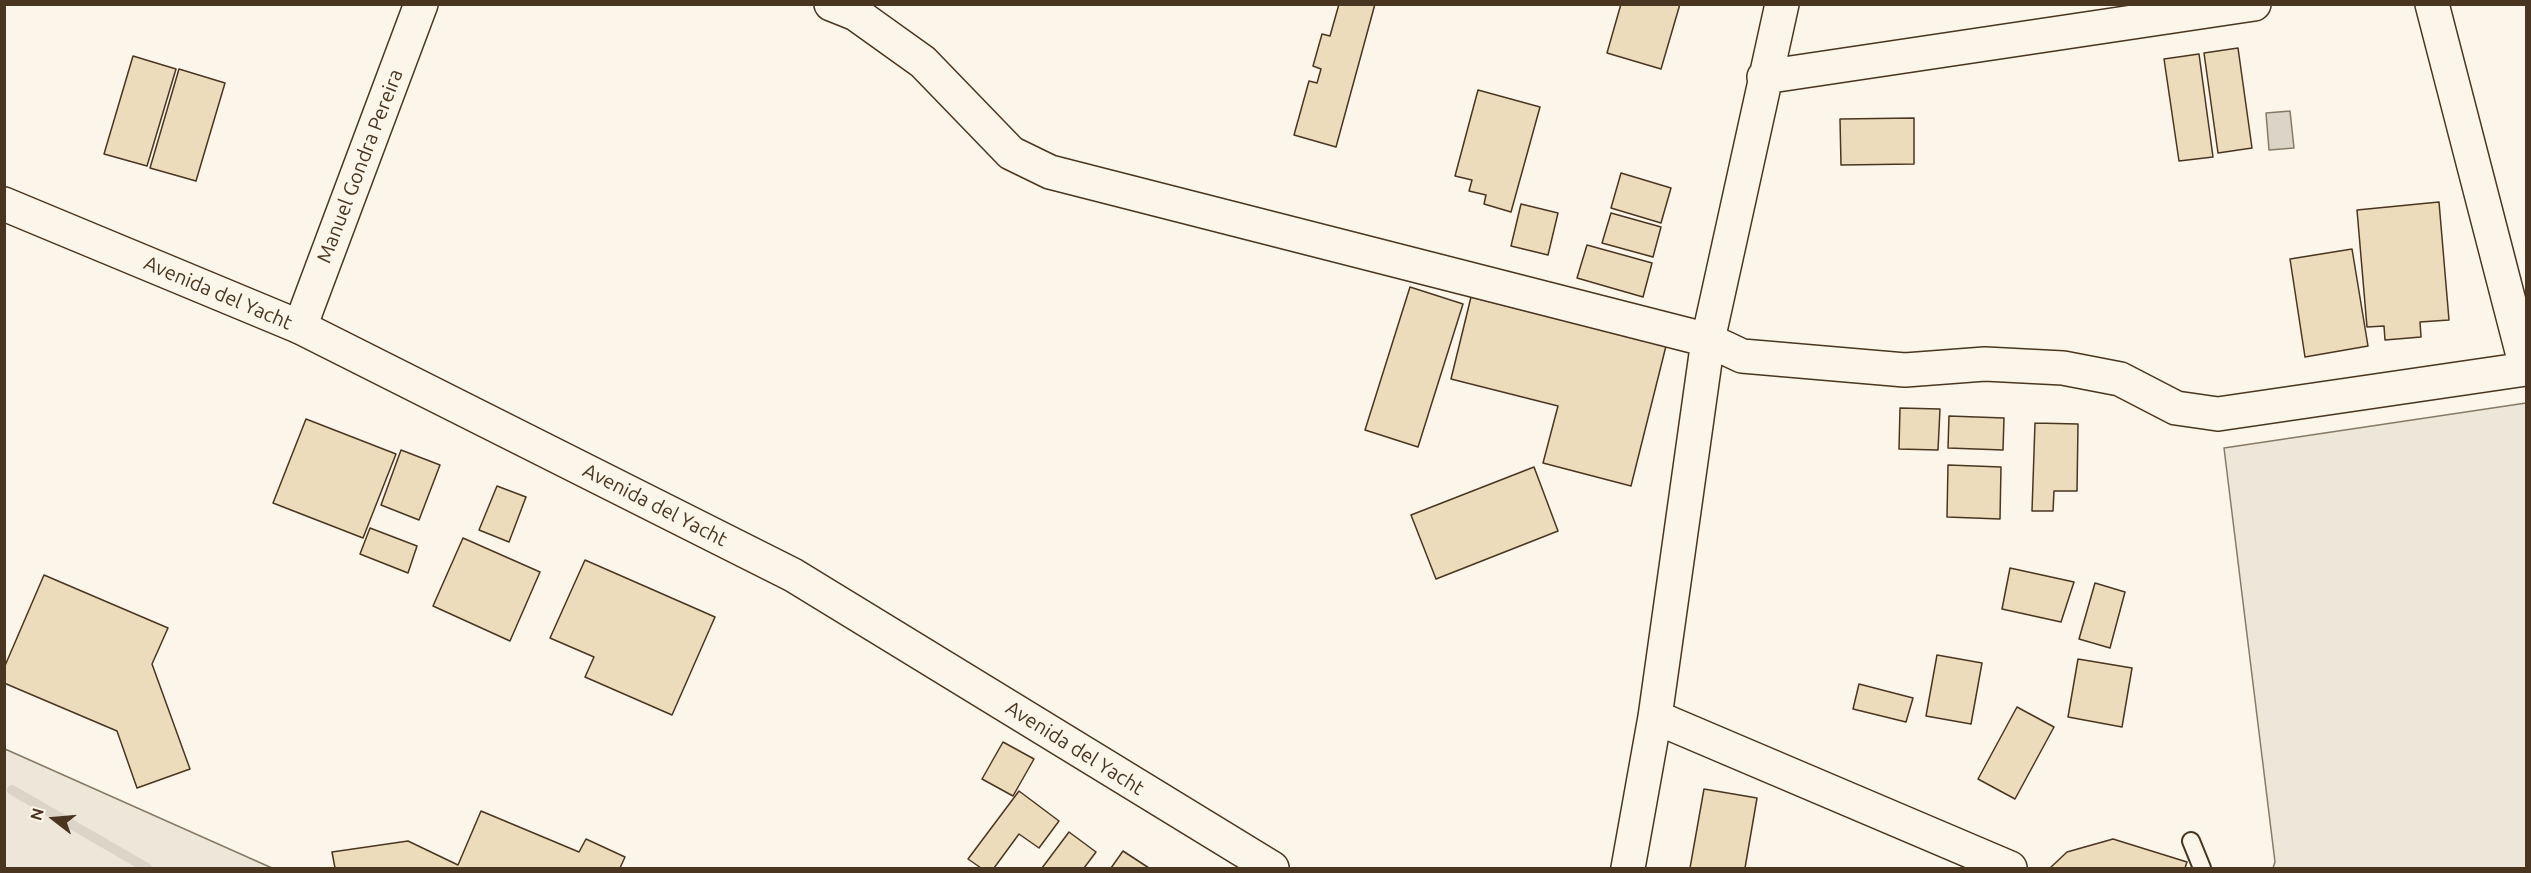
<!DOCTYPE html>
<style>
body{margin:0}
#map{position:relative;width:2531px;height:873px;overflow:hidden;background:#fbf6e9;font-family:Ubuntu,sans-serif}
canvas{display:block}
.frame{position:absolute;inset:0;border:6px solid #4a3520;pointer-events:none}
.north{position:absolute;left:24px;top:789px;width:60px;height:60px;-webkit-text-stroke:4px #fbf6e9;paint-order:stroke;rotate:286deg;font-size:16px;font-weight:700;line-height:24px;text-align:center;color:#4a3520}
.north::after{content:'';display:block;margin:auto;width:21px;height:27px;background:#4a3520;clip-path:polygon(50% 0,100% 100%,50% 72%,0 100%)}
</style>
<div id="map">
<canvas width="2531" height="873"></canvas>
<div class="frame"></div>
<div class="north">N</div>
</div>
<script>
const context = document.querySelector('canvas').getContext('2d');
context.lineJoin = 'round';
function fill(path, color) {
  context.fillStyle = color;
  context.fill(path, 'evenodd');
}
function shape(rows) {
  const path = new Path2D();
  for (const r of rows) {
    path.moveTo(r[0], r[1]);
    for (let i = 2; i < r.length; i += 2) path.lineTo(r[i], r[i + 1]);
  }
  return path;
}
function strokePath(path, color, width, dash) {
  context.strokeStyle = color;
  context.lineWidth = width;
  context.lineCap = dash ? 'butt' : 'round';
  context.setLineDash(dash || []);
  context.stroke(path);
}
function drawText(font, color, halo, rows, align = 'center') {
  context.font = font + ' Ubuntu,sans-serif';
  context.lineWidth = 4.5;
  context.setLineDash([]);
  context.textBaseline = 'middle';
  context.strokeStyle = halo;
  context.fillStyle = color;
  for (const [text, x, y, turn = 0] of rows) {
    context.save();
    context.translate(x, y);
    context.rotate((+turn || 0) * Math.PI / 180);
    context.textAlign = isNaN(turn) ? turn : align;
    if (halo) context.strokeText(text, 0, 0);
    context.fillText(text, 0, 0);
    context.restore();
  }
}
const green = shape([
 [2526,403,2526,868,2273,868,2275,862,2224,448,2526,403],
 [5,749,272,868,5,868,5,749]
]);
const water = shape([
 [2290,111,2294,148,2269,150,2266,113,2290,111]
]);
const stream = shape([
 [12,790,147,868]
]);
const building = shape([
 [1339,4,1375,4,1336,147,1294,135,1309,81,1317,83,1321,69,1313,66,1322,34,1330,36,1339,4],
 [1621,4,1680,4,1661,69,1607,53,1621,4],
 [2238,48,2252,148,2218,153,2204,53,2238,48],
 [2199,54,2213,157,2179,161,2164,59,2199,54],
 [133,56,176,69,147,166,104,154,133,56],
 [179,69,225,83,196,181,150,168,179,69],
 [1478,90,1540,107,1511,212,1484,204,1486,195,1469,191,1472,180,1455,176,1478,90],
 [1914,118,1914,164,1841,165,1840,119,1914,118],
 [1621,173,1671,188,1661,223,1611,208,1621,173],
 [2439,202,2449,320,2420,322,2421,337,2385,340,2384,326,2367,327,2357,210,2439,202],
 [1521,204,1558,213,1548,255,1511,246,1521,204],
 [1611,213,1661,227,1653,257,1602,243,1611,213],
 [1587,245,1652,263,1643,297,1577,278,1587,245],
 [2352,249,2368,346,2305,357,2290,259,2352,249],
 [1410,287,1463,304,1418,447,1365,430,1410,287],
 [1471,297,1666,346,1631,486,1543,463,1558,406,1451,379,1471,297],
 [1900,408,1940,409,1938,450,1899,449,1900,408],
 [1949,416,2004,418,2003,450,1948,448,1949,416],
 [306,419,396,454,363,538,273,503,306,419],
 [2035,423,2078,424,2077,491,2054,491,2053,511,2032,511,2035,423],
 [401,450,440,465,419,520,381,505,401,450],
 [1948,465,2001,467,2000,519,1947,517,1948,465],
 [1534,467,1558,531,1436,579,1411,515,1534,467],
 [497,486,526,497,509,542,479,530,497,486],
 [370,528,417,546,408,573,360,554,370,528],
 [463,538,540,572,510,641,433,606,463,538],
 [585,560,715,617,672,715,585,677,594,657,550,638,585,560],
 [2010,568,2074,582,2061,622,2002,609,2010,568],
 [44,575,168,628,152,664,190,769,137,788,117,731,4,683,4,668,44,575],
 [2095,583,2125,592,2110,648,2079,639,2095,583],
 [1937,655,1982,663,1971,724,1926,716,1937,655],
 [2078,659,2132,668,2122,727,2068,717,2078,659],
 [1859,684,1913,698,1906,722,1853,709,1859,684],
 [2017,707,2054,727,2015,799,1978,779,2017,707],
 [1003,742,1034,759,1013,796,982,779,1003,742],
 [1704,789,1757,798,1745,868,1690,868,1704,789],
 [1019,791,1059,821,1039,848,1019,834,994,868,981,868,968,859,1019,791],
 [481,811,579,852,586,839,625,857,620,868,335,868,332,852,408,841,458,865,481,811],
 [1069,832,1096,852,1084,868,1042,868,1069,832],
 [2113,839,2187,862,2185,868,2050,868,2067,852,2113,839],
 [1123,851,1149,868,1111,868,1123,851]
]);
const lane = shape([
 [2191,841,2202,868]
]);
const street = shape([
 [831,4,856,14,923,62,1011,153,1050,172,1708,340,1742,356,1905,370,1985,364,2063,368,2120,379,2176,408,2218,414,2526,369],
 [2432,4,2526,367],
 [1764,77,2254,4],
 [300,327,421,4],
 [1655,717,2010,868],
 [1628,868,1655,717,1708,340,1782,4]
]);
const secondary = shape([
 [4,204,300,327,793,575,1272,868]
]);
const streetNames = [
 ["Manuel Gondra Pereira",360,166,-69],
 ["Avenida del Yacht",218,293,23],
 ["Avenida del Yacht",655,505,27],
 ["Avenida del Yacht",1075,748,32]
];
fill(green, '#ede6d9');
strokePath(green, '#887966', 1.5);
fill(water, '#dcd4c6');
strokePath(water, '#887966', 1.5);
strokePath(stream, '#dcd4c6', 10);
fill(building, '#ecdcbc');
strokePath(building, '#4a3520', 1.5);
strokePath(lane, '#4a3520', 20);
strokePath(street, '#4a3520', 36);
strokePath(secondary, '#4a3520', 36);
strokePath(lane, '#fbf6e9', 16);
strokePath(street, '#fbf6e9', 33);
strokePath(secondary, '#fbf6e9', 33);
drawText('20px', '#4a3520', '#fbf6e9', streetNames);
</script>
